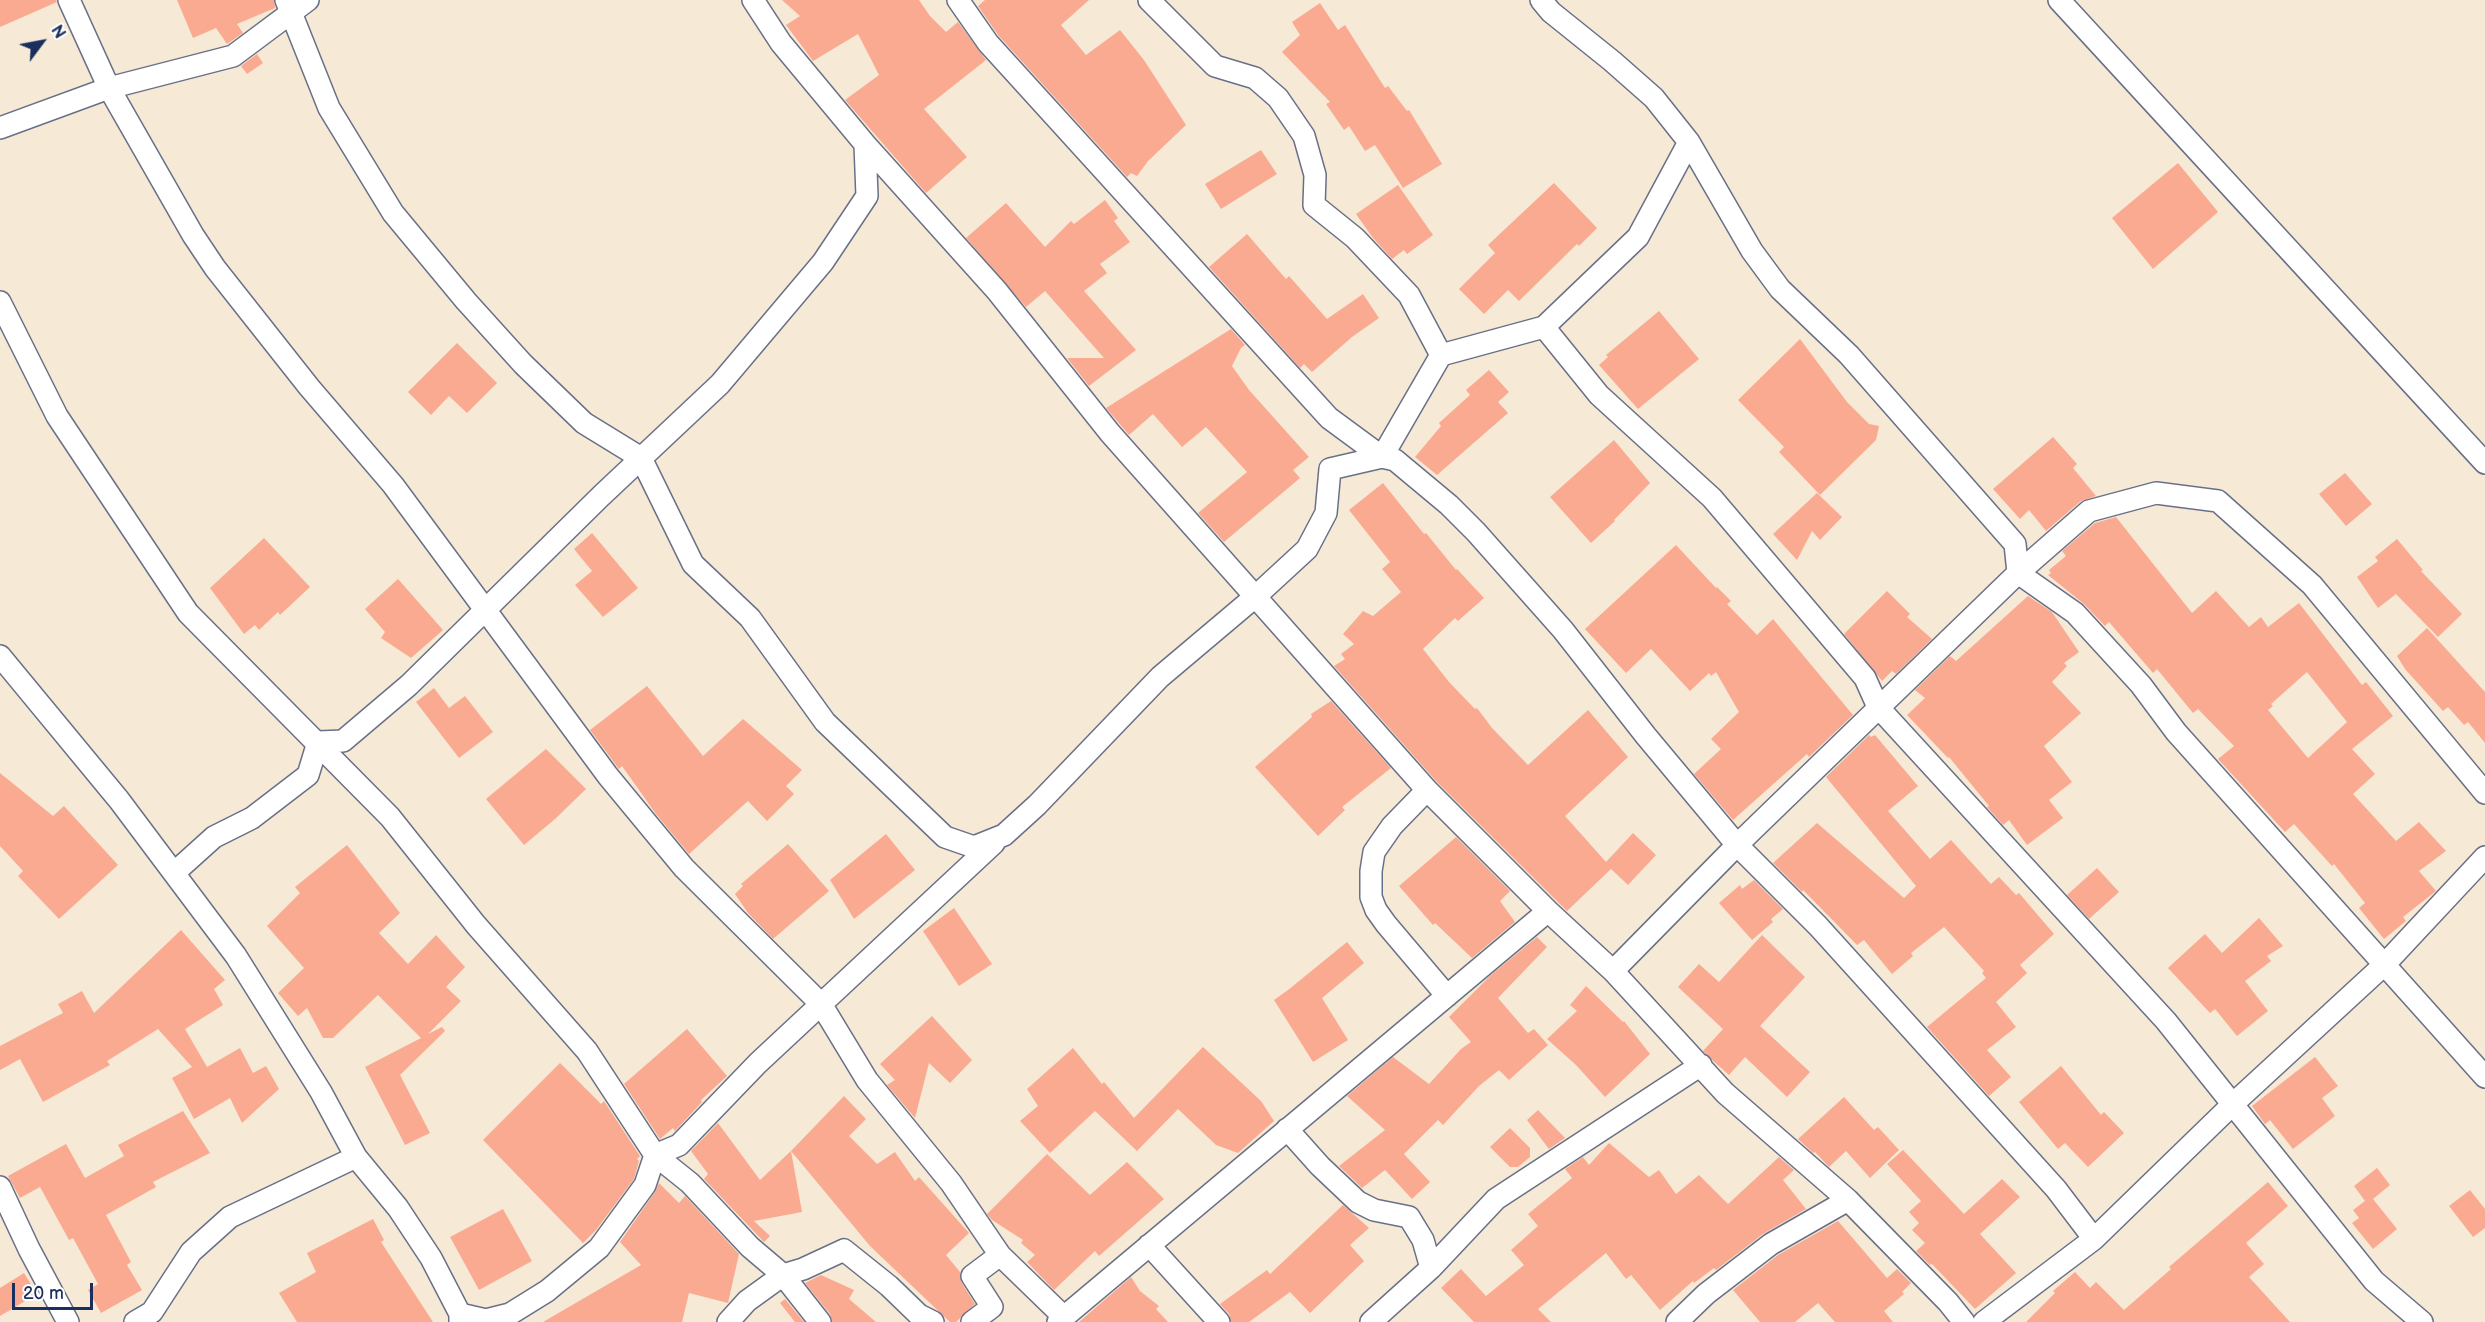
<!DOCTYPE html>
<style>
body{margin:0}
#map{position:relative;width:2485px;height:1322px;overflow:hidden;background:#f6e9d5;font-family:"Balsamiq Sans",sans-serif}
canvas{display:block}
.north{position:absolute;left:12px;top:12px;width:60px;height:60px;-webkit-text-stroke:4px #fff;paint-order:stroke;rotate:58deg;font-size:16px;font-weight:700;line-height:24px;text-align:center;color:#1b2f5e}
.north::after{content:'';display:block;margin:auto;width:21px;height:27px;background:#1b2f5e;clip-path:polygon(50% 0,100% 100%,50% 72%,0 100%)}
.scale{position:absolute;left:12px;top:1283px;width:81px;height:27px;box-sizing:border-box;border:3px solid #1b2f5e;border-top:0;padding-left:8px;font-size:18px;line-height:21px;white-space:nowrap;color:#1b2f5e;-webkit-text-stroke:4px #fff;paint-order:stroke}
</style>
<div id="map">
<canvas width="2485" height="1322"></canvas>
<div class="north">N</div>
<div class="scale">20 m</div>
</div>
<script>
const context = document.querySelector('canvas').getContext('2d');
context.lineJoin = 'round';
function fill(path, color) {
  context.fillStyle = color;
  context.fill(path, 'evenodd');
}
function shape(rows) {
  const path = new Path2D();
  for (const r of rows) {
    path.moveTo(r[0], r[1]);
    for (let i = 2; i < r.length; i += 2) path.lineTo(r[i], r[i + 1]);
  }
  return path;
}
function strokePath(path, color, width, dash) {
  context.strokeStyle = color;
  context.lineWidth = width;
  context.lineCap = dash ? 'butt' : 'round';
  context.setLineDash(dash || []);
  context.stroke(path);
}
const building = shape([
 [0,0,56,0,57,2,0,27],
 [177,0,274,0,275,8,237,24,243,33,227,44,216,28,193,38],
 [782,0,919,0,930,16,946,32,958,22,986,60,924,109,967,157,926,193,845,100,879,75,858,34,813,61,786,25,800,16],
 [985,0,1089,0,1061,25,1086,55,1120,30,1144,60,1186,125,1148,161,1137,176,1131,173,1127,177,998,35,978,6],
 [1320,3,1338,30,1345,25,1385,88,1388,86,1407,111,1409,110,1442,164,1403,188,1375,145,1365,151,1349,126,1344,130,1326,104,1330,102,1282,52,1300,35,1292,22],
 [257,54,263,63,247,74,241,66],
 [1261,150,1277,174,1221,209,1205,184],
 [2178,163,2218,212,2153,269,2112,218],
 [1554,183,1597,228,1579,246,1577,244,1519,301,1508,290,1484,314,1459,289,1495,253,1488,245],
 [1398,185,1433,235,1407,254,1404,250,1392,259,1373,238,1356,214],
 [1105,200,1118,218,1114,221,1130,242,1100,264,1107,273,1084,291,1136,350,1089,386,1067,358,1104,358,1045,291,1026,307,966,238,1006,203,1045,247,1071,221,1074,224],
 [1247,234,1286,279,1289,276,1327,319,1363,294,1379,318,1352,337,1312,372,1304,364,1300,368,1209,267],
 [1659,311,1699,359,1638,409,1599,365,1608,357,1606,355],
 [1231,329,1245,345,1241,348,1232,366,1249,390,1309,457,1293,470,1300,478,1224,542,1198,513,1247,472,1206,427,1182,447,1153,414,1129,435,1106,408],
 [1800,339,1847,402,1869,424,1879,426,1876,440,1820,495,1779,452,1784,447,1738,400],
 [457,343,497,383,467,413,449,396,431,415,408,392],
 [1489,370,1509,392,1498,402,1508,413,1437,475,1415,457,1441,426,1439,423,1470,395,1466,390],
 [2053,437,2077,464,2073,468,2096,496,2081,501,2046,531,2029,510,2020,519,1993,489],
 [1614,440,1650,483,1614,520,1615,521,1591,543,1550,497],
 [2345,473,2372,504,2346,526,2319,494],
 [1383,483,1424,534,1426,533,1456,570,1457,569,1484,598,1458,621,1455,618,1423,649,1449,682,1475,709,1477,708,1492,728,1528,765,1588,710,1628,757,1565,816,1606,862,1633,833,1656,855,1628,885,1611,869,1567,911,1436,781,1334,666,1345,659,1341,654,1354,644,1343,634,1363,611,1373,616,1401,592,1382,569,1390,562,1349,510],
 [1817,493,1842,517,1820,540,1812,531,1797,560,1773,534],
 [2116,517,2192,613,2216,591,2249,627,2261,617,2268,627,2299,603,2362,685,2366,682,2393,716,2352,749,2375,774,2353,794,2396,841,2419,822,2446,851,2419,871,2436,891,2403,917,2406,921,2384,939,2359,908,2365,903,2334,864,2332,866,2294,824,2285,832,2218,759,2234,746,2198,709,2193,713,2157,669,2153,673,2109,622,2105,626,2084,604,2048,575,2051,573,2049,570,2066,556,2062,551,2095,523],
 [2307,672,2347,722,2308,758,2268,710,2273,706,2271,704],
 [592,533,638,588,603,617,575,585,592,571,574,549],
 [264,538,310,587,280,615,278,612,259,630,255,625,244,634,210,588],
 [2397,539,2423,570,2421,571,2462,614,2438,637,2396,594,2378,608,2357,577,2378,561,2375,557],
 [1676,545,1716,588,1717,587,1731,601,1727,604,1757,635,1773,619,1853,715,1809,757,1807,754,1733,820,1694,774,1721,749,1711,739,1739,712,1716,672,1711,676,1709,673,1690,691,1651,649,1626,673,1585,629],
 [398,579,443,630,411,658,381,638,385,632,365,609],
 [1887,591,1910,614,1907,617,1932,639,1896,674,1892,671,1882,681,1844,634],
 [2028,596,2052,612,2079,652,2064,663,2067,666,2052,682,2081,713,2044,746,2072,782,2049,800,2063,818,2027,845,2009,820,2003,825,1987,807,1989,806,1949,757,1948,758,1907,715,1925,698,1915,690,1950,656,1956,661],
 [2427,628,2485,692,2485,743,2468,722,2464,725,2448,707,2443,711,2405,669,2397,656],
 [647,686,703,756,743,719,802,770,786,786,794,794,767,821,748,801,689,854,656,814,622,766,619,769,590,730],
 [434,688,449,708,465,696,493,732,459,758,416,702],
 [1331,701,1391,768,1342,807,1345,810,1318,836,1255,767,1312,717,1311,714],
 [1869,735,1871,737,1875,735,1918,786,1888,811,1930,859,1951,840,1991,884,1999,877,2016,895,2019,893,2054,934,2020,965,2027,973,1996,1002,2016,1027,1987,1050,2011,1077,1989,1096,1927,1027,1986,978,1982,973,1984,971,1944,927,1911,953,1913,956,1892,974,1864,940,1857,945,1803,890,1802,892,1773,863,1817,823,1904,898,1916,886,1826,777],
 [546,749,586,789,555,819,524,845,486,799],
 [0,773,53,816,64,806,118,865,59,919,18,876,23,871,0,846],
 [886,834,915,870,854,919,830,880],
 [1456,837,1510,891,1500,901,1515,922,1472,958,1435,923,1433,925,1399,886],
 [788,844,829,891,773,939,748,913,735,894,743,886,741,884],
 [347,845,400,913,379,933,408,964,436,935,465,967,446,987,461,1001,428,1034,442,1027,445,1031,400,1075,430,1133,405,1145,365,1067,421,1038,378,995,333,1038,323,1038,307,1008,298,1016,278,993,304,968,267,926,300,893,295,887],
 [2097,868,2119,892,2089,919,2067,895],
 [1754,880,1783,909,1771,919,1773,922,1752,940,1719,903,1740,885,1742,889],
 [954,908,992,964,959,986,923,931],
 [2259,918,2283,946,2267,956,2271,961,2245,981,2268,1011,2237,1036,2215,1009,2210,1013,2168,968,2205,934,2222,953],
 [181,930,225,980,214,989,223,1005,185,1029,207,1067,240,1048,253,1073,266,1066,279,1089,242,1123,230,1098,194,1119,172,1078,192,1067,158,1029,107,1061,110,1065,43,1102,20,1059,0,1070,0,1046,63,1013,58,1004,82,991,94,1013],
 [1762,935,1805,977,1760,1026,1810,1072,1787,1097,1745,1057,1729,1075,1712,1060,1703,1051,1723,1029,1678,987,1699,964,1719,982],
 [1537,937,1547,947,1498,998,1528,1033,1534,1029,1548,1045,1509,1080,1499,1070,1479,1086,1443,1125,1438,1120,1404,1154,1430,1182,1412,1199,1385,1170,1362,1188,1339,1166,1385,1130,1347,1096,1393,1057,1429,1084,1461,1049,1471,1042,1449,1017,1491,975],
 [1347,942,1364,963,1322,998,1348,1040,1313,1062,1274,1000,1288,990],
 [1586,986,1623,1022,1624,1021,1650,1054,1605,1097,1576,1065,1547,1039,1577,1011,1570,1005],
 [932,1016,972,1060,950,1083,929,1063,915,1118,887,1085,895,1080,880,1064],
 [687,1029,727,1076,701,1100,702,1102,675,1131,673,1128,660,1139,624,1084],
 [1203,1047,1261,1101,1274,1121,1238,1153,1216,1145,1178,1109,1137,1151,1095,1111,1050,1153,1020,1121,1038,1106,1027,1089,1073,1048,1102,1084,1104,1082,1134,1118],
 [2315,1057,2338,1086,2322,1098,2335,1116,2293,1149,2270,1120,2265,1124,2252,1106],
 [560,1063,601,1104,604,1101,640,1156,637,1159,639,1161,634,1179,596,1230,583,1243,483,1140],
 [2061,1066,2101,1115,2104,1112,2124,1133,2088,1167,2065,1143,2058,1149,2019,1102],
 [844,1096,866,1119,849,1136,877,1164,895,1152,915,1181,919,1177,969,1233,946,1255,960,1272,961,1282,975,1304,956,1322,950,1322,870,1246,791,1151],
 [1844,1097,1874,1130,1878,1127,1899,1150,1870,1178,1846,1151,1829,1167,1815,1152,1813,1153,1798,1139],
 [1538,1110,1565,1138,1549,1149,1527,1120],
 [183,1111,210,1153,153,1182,156,1187,106,1215,131,1262,127,1265,142,1290,101,1313,88,1290,98,1284,73,1238,69,1240,40,1187,20,1198,8,1176,66,1144,85,1178,124,1156,118,1145],
 [718,1123,760,1180,791,1151,802,1212,754,1221,770,1236,764,1242,704,1179,708,1174,691,1151],
 [1510,1128,1530,1148,1530,1157,1518,1167,1510,1167,1490,1147],
 [1609,1143,1649,1177,1659,1170,1676,1194,1699,1175,1728,1204,1779,1157,1794,1170,1783,1180,1806,1209,1763,1234,1716,1270,1714,1268,1694,1283,1693,1281,1660,1310,1631,1275,1626,1279,1606,1253,1538,1309,1551,1322,1474,1322,1441,1288,1461,1269,1486,1296,1524,1265,1511,1250,1538,1226,1528,1214,1572,1178,1565,1169,1583,1157,1589,1165],
 [1903,1150,1964,1214,2002,1179,2020,1197,1980,1234,2016,1273,1975,1309,1932,1264,1930,1265,1916,1251,1925,1243,1912,1230,1919,1223,1909,1212,1921,1201,1887,1164],
 [1047,1154,1090,1195,1127,1162,1164,1199,1099,1256,1095,1251,1054,1290,1027,1262,1035,1255,1021,1243,1023,1240,992,1220,987,1214],
 [2377,1168,2390,1185,2373,1199,2397,1229,2373,1249,2352,1223,2359,1218,2353,1210,2365,1201,2354,1186],
 [2268,1182,2288,1206,2246,1243,2264,1264,2249,1277,2290,1322,2026,1322,2055,1293,2053,1291,2075,1272,2090,1288,2096,1282,2124,1310,2171,1269,2169,1267],
 [659,1183,679,1203,685,1196,739,1254,728,1303,689,1293,682,1322,543,1322,641,1265,620,1242,655,1192],
 [2470,1190,2485,1209,2485,1228,2473,1237,2449,1206],
 [1343,1205,1369,1228,1350,1245,1364,1261,1310,1313,1290,1292,1249,1322,1231,1322,1229,1314,1220,1304,1267,1270,1270,1274],
 [503,1209,532,1261,479,1290,450,1237],
 [373,1219,384,1240,381,1242,433,1322,297,1322,279,1293,316,1272,307,1253],
 [1838,1221,1887,1278,1897,1269,1911,1283,1902,1292,1904,1294,1884,1311,1893,1322,1835,1322,1818,1303,1795,1322,1760,1322,1733,1290,1778,1255],
 [24,1273,37,1294,0,1316,0,1288],
 [821,1275,854,1290,849,1299,876,1322,832,1322,830,1314,805,1283],
 [1131,1277,1140,1291,1159,1306,1156,1309,1168,1322,1079,1322],
 [785,1299,804,1322,795,1322,780,1303]
]);
const minor = shape([
 [69,0,109,88,193,235,215,268,309,387,393,485,608,776,684,868,821,1004,867,1080,951,1183,1000,1255,1064,1317],
 [286,0,329,108,393,213,466,301,523,364,584,423,641,458,693,564,750,618,825,722,945,837,974,847,1004,835,1037,805,1160,677,1256,596,1307,549,1326,513,1330,469,1382,457,1441,355,1409,295,1355,238,1314,205,1315,175,1304,136,1278,98,1255,78,1215,66,1149,0],
 [753,0,781,43,865,144,997,291,1110,433,1427,790,1548,911,1613,971,1725,1093,1848,1200,1948,1302,1964,1322],
 [958,0,988,43,1329,418,1382,457,1395,460,1449,505,1476,532,1563,630,1646,736,1737,845,1818,926,2056,1189,2094,1239,1984,1322],
 [1541,0,1551,12,1612,61,1654,98,1689,142,1752,251,1780,289,1849,355,2015,544,2018,573,2075,613,2141,685,2176,732,2485,1077],
 [2059,0,2485,463],
 [0,128,109,88,233,56,308,0],
 [0,302,57,416,188,613,390,817,476,925,587,1051,655,1155,690,1183,750,1247,783,1275,820,1322],
 [1544,327,1599,395,1712,498,1865,678,1878,707,2166,1021,2374,1281,2422,1322],
 [1441,355,1544,327,1638,237,1689,142],
 [0,656,119,800,236,956,321,1092,356,1157,398,1208,431,1258,460,1314,460,1322],
 [1427,790,1392,826,1374,852,1371,871,1371,897,1376,910,1386,924,1447,996],
 [174,873,214,837,252,818,308,775,318,742,343,741,409,685,601,496,720,384,823,262,867,196,865,144],
 [1613,971,1737,845,2018,573,2089,511,2156,493,2218,501,2312,585,2485,793],
 [1287,1129,1320,1166,1358,1202,1374,1210,1409,1217,1423,1240,1431,1268],
 [0,1187,29,1249,68,1322],
 [2094,1239,2234,1103,2385,964,2485,857],
 [1149,1245,1219,1322],
 [460,1314,486,1320,510,1314,547,1291,599,1248,645,1185,655,1155,679,1145,758,1063,994,843],
 [135,1322,152,1312,191,1252,230,1217,356,1157],
 [728,1322,747,1301,783,1275,803,1269,844,1250,889,1286,919,1315,933,1322],
 [972,1322,992,1307,972,1276,1000,1255],
 [1058,1322,1548,911],
 [1371,1322,1431,1268,1496,1199,1701,1065],
 [1677,1322,1706,1294,1771,1244,1848,1200]
]);
fill(building, '#fbaa92');
strokePath(minor, '#687088', 24);
strokePath(minor, '#fff', 21);
</script>
